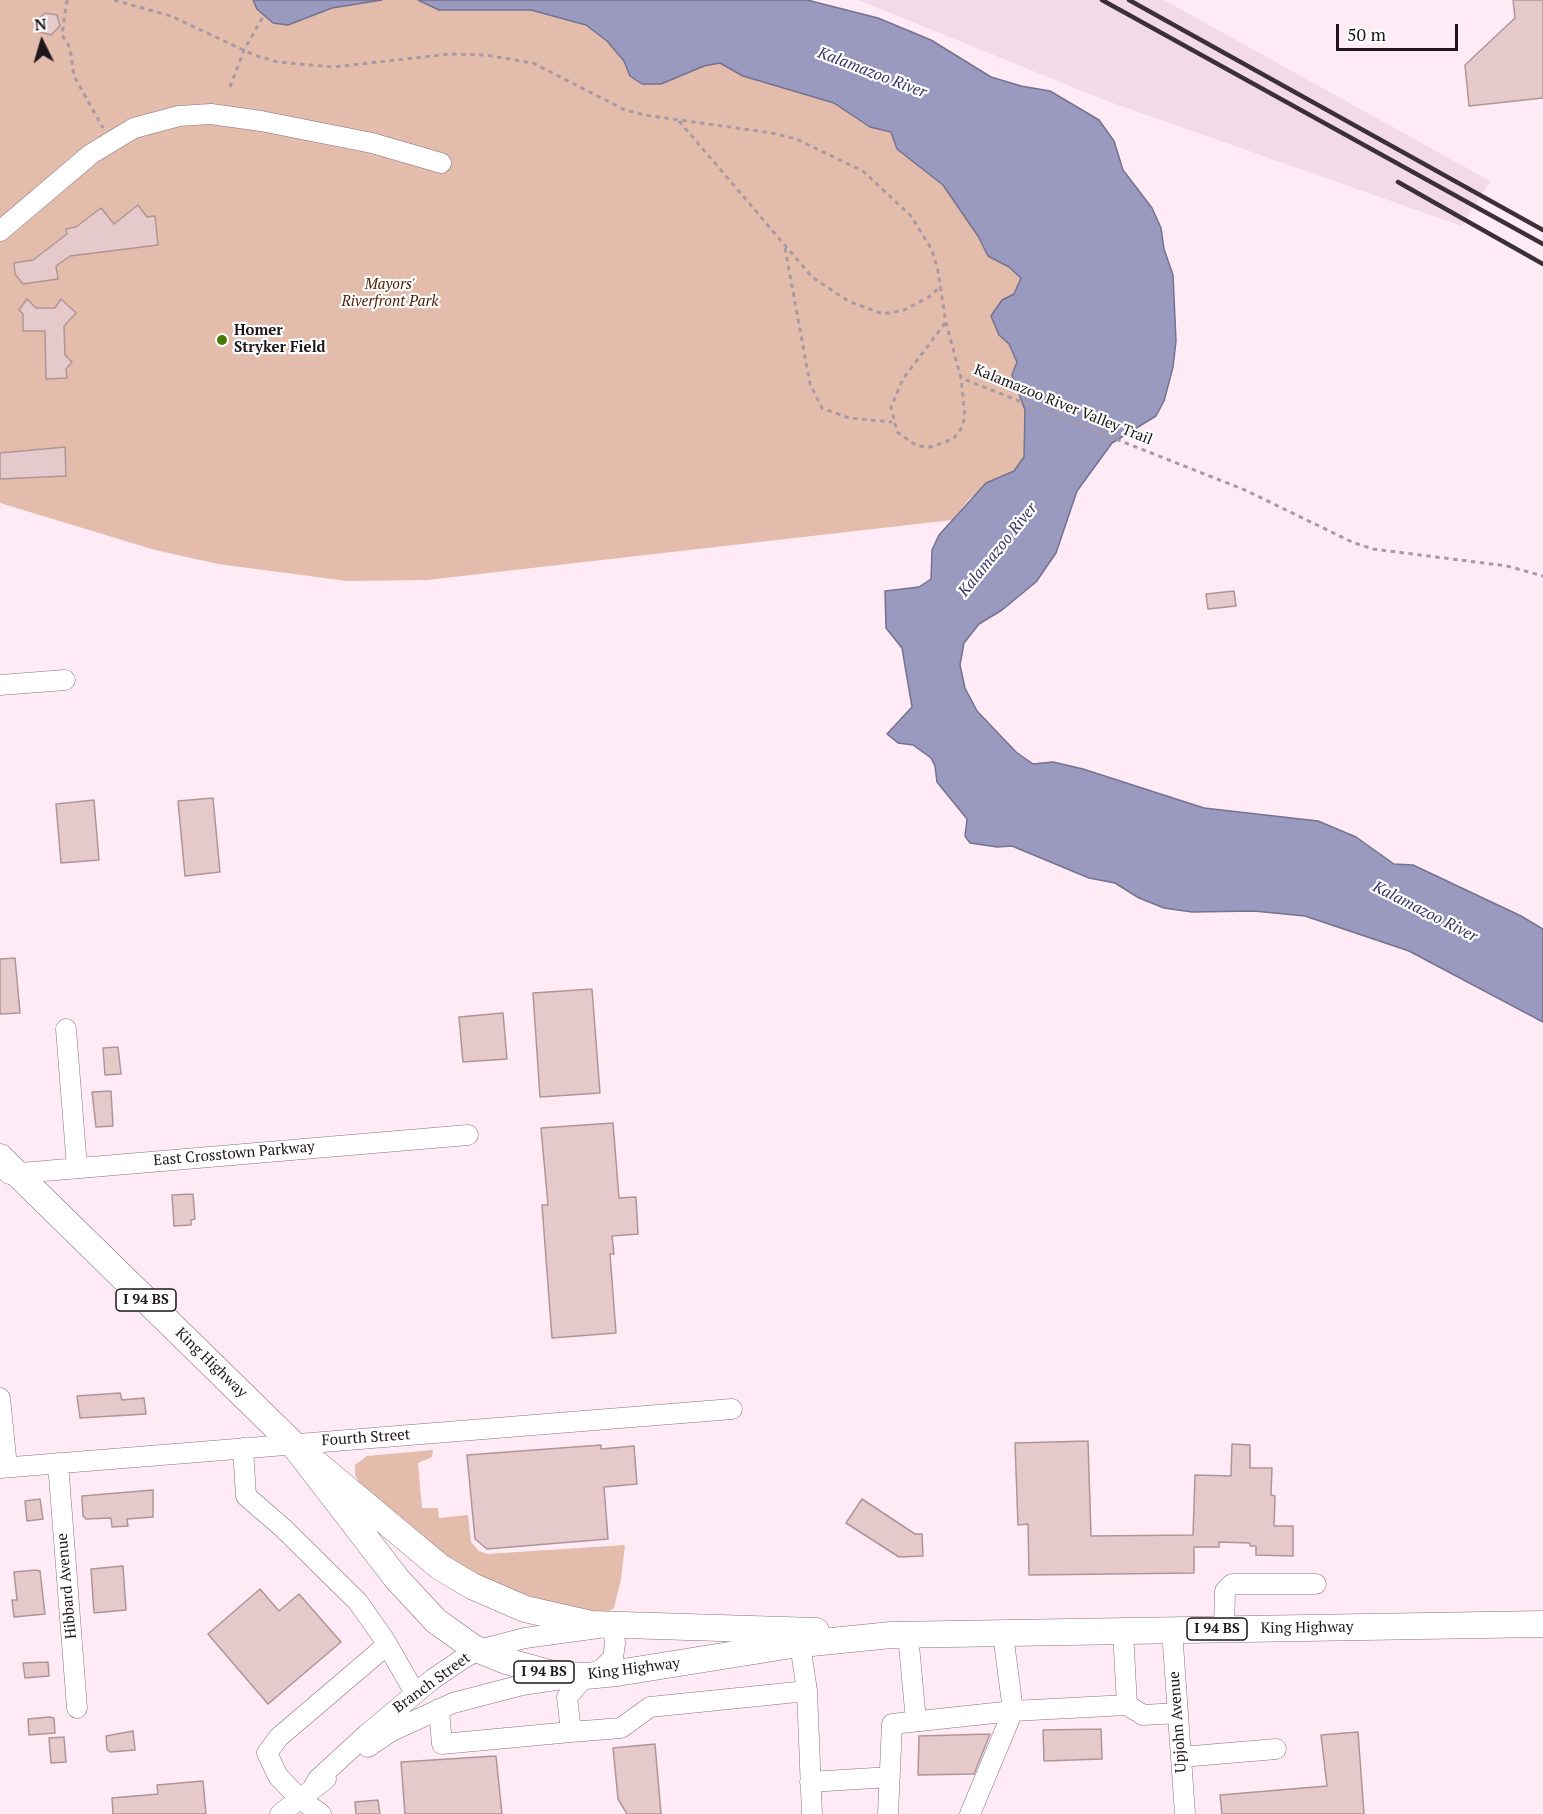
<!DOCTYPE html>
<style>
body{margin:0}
#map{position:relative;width:1543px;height:1814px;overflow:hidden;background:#ffebf6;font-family:"PT Serif",serif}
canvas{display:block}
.north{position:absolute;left:12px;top:12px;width:60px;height:60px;-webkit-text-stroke:4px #fff;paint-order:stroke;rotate:355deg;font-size:16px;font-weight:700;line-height:24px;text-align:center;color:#1e161b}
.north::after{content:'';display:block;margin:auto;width:21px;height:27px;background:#1e161b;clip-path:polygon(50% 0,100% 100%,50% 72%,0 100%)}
.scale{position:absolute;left:1336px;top:24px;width:122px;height:27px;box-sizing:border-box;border:3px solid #1e161b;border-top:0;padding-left:8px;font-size:18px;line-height:21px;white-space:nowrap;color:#1e161b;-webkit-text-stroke:4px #fff;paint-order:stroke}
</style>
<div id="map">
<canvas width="1543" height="1814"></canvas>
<div class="north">N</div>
<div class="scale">50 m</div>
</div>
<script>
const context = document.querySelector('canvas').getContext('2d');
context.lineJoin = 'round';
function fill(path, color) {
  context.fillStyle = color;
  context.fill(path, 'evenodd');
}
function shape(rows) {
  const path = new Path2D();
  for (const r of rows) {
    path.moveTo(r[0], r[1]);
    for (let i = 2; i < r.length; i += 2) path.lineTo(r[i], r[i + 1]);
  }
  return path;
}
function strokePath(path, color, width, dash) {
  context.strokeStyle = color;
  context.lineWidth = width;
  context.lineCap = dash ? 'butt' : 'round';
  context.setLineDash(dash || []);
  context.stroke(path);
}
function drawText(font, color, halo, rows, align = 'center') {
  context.font = font + ' "PT Serif",serif';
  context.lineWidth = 4.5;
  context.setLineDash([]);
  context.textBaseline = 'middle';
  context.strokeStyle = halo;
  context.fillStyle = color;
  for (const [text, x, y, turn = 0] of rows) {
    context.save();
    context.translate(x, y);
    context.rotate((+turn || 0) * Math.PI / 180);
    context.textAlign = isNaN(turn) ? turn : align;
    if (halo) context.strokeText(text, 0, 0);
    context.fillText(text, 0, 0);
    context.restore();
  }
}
const built = shape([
 [858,0,1164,0,1490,181,1462,226,1107,101]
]);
const green = shape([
 [0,0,253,0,257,9,273,23,288,25,332,8,382,0,418,0,439,10,531,10,586,25,607,41,624,61,630,76,680,77,704,66,720,63,743,76,834,103,869,127,891,132,897,149,943,185,978,236,988,256,1009,267,1022,278,1014,294,1002,300,999,335,1009,344,1017,362,1012,375,1025,410,1024,457,1014,471,998,477,969,499,952,520,427,580,347,581,218,564,155,550,0,503],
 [433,1450,432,1457,418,1463,422,1508,438,1508,439,1518,468,1515,471,1542,479,1551,487,1554,625,1545,621,1579,614,1608,606,1613,550,1604,481,1577,432,1547,360,1484,355,1475,355,1465,367,1456]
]);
const water = shape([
 [253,0,382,0,332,8,288,25,273,23,257,9,253,0],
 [418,0,807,0,878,18,931,40,991,77,1021,86,1050,91,1099,120,1114,141,1123,170,1152,208,1161,228,1164,249,1173,275,1176,341,1173,367,1164,401,1156,416,1112,443,1077,491,1056,553,1036,582,1002,610,979,624,964,643,960,665,965,688,977,711,1016,752,1033,764,1053,762,1083,769,1204,808,1318,821,1356,837,1394,864,1413,865,1521,916,1543,929,1543,1022,1409,951,1305,916,1254,911,1192,912,1164,908,1139,898,1115,883,1089,878,1012,846,997,847,970,843,965,836,967,819,937,782,935,766,931,758,913,745,898,743,887,734,912,707,902,648,886,628,885,591,919,587,931,579,932,550,939,535,986,483,1014,471,1024,457,1025,410,1012,375,1017,362,1009,344,999,335,991,316,1002,300,1014,294,1021,278,1009,267,988,256,978,236,943,185,897,149,891,132,870,127,834,103,743,76,720,63,704,66,661,84,642,84,630,76,624,61,607,41,586,25,531,10,439,10,418,0]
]);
const building = shape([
 [1513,0,1543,0,1543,98,1469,106,1465,65,1515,18,1513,0],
 [45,13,57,15,60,26,51,35,40,32,37,20,45,13],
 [138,205,147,217,155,216,158,245,70,256,56,266,58,279,23,284,15,274,14,263,33,260,67,234,66,229,76,227,101,208,114,224,138,205],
 [27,299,36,308,55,308,61,299,76,313,64,326,65,355,72,362,66,369,67,378,46,379,45,331,23,331,23,314,19,310,27,299],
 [65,447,66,476,0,479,0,453,65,447],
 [1234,591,1236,606,1208,609,1206,594,1234,591],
 [213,798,220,872,185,876,178,801,213,798],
 [94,800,99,860,61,863,56,804,94,800],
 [15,958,20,1013,0,1014,0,959,15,958],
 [592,989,600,1093,540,1097,533,993,592,989],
 [503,1013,507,1059,463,1062,459,1017,503,1013],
 [118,1047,121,1074,105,1075,103,1048,118,1047],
 [111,1091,113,1126,96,1127,92,1092,111,1091],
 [613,1123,619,1198,636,1197,638,1234,612,1236,614,1254,610,1254,616,1333,552,1338,542,1205,548,1205,541,1128,613,1123],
 [193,1194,195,1219,191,1220,191,1225,174,1226,172,1195,193,1194],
 [120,1393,122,1400,144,1398,146,1414,80,1418,77,1396,120,1393],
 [1088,1441,1091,1536,1193,1535,1195,1475,1231,1476,1232,1444,1250,1445,1250,1468,1272,1468,1271,1495,1275,1496,1274,1526,1293,1526,1293,1556,1256,1555,1256,1546,1250,1546,1250,1543,1219,1542,1219,1547,1194,1547,1194,1573,1029,1575,1028,1524,1018,1525,1015,1443,1088,1441],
 [601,1445,601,1449,634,1446,637,1484,604,1487,608,1539,487,1549,475,1539,467,1455,601,1445],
 [153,1490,153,1517,127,1519,128,1526,112,1527,111,1518,86,1519,83,1516,82,1496,153,1490],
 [40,1499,43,1519,27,1521,25,1501,40,1499],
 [862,1499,915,1534,922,1534,923,1556,899,1557,846,1523,862,1499],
 [123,1566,126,1610,94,1613,91,1569,123,1566],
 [36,1570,40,1571,45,1614,14,1617,12,1600,17,1600,14,1572,36,1570],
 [260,1589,279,1611,299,1594,341,1642,268,1704,208,1634,260,1589],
 [48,1662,49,1676,25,1678,23,1663,48,1662],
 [49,1717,54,1718,55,1733,29,1735,28,1719,49,1717],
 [1101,1729,1102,1759,1044,1761,1043,1730,1101,1729],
 [133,1731,135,1750,110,1752,107,1749,106,1736,133,1731],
 [1358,1732,1364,1814,1222,1814,1220,1795,1327,1786,1321,1735,1358,1732],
 [990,1734,974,1774,918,1775,919,1736,990,1734],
 [64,1737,66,1762,51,1763,49,1738,64,1737],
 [655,1744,661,1814,627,1814,618,1799,613,1748,655,1744],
 [496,1756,502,1814,405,1814,401,1762,496,1756],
 [203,1781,206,1814,113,1814,112,1798,158,1794,157,1785,203,1781],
 [378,1800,380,1814,356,1814,355,1802,378,1800]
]);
const path = shape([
 [67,0,62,35,70,48,74,76,103,128],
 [114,0,171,16,254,55,278,62,333,67,449,54,486,55,533,63,623,109,644,115,772,133,796,139,863,171,911,216,932,250,938,271,946,323,961,378,1245,490,1352,542,1373,549,1507,566,1543,576],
 [230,87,244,50,264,15],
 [679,121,812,277,848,301,883,314,904,310,929,297,941,286],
 [785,248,810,384,822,408,849,418,892,422],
 [945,323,903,379,891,407,897,432,917,446,931,447,953,439,961,429,965,417,961,378]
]);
const minor = shape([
 [0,231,91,154,134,128,179,116,211,114,261,121,372,143,441,163],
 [0,685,65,680],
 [66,1029,77,1167],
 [9,1174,468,1135],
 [0,1398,7,1467],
 [243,1448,246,1496,283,1528,358,1602,384,1639,415,1693],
 [58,1463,77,1708],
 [0,1468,732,1409],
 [1224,1629,1225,1591,1232,1584,1316,1584],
 [1172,1630,1185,1814],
 [1003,1634,1013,1711,1127,1705,1123,1631],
 [908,1635,916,1721],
 [807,1691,812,1814],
 [1127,1705,1143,1715,1178,1713],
 [571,1732,621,1728,650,1707,807,1691,800,1644],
 [368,1747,390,1732,453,1703,522,1685,562,1679],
 [1181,1757,1276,1749],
 [810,1782,890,1777],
 [314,1786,318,1779,367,1734,433,1679,464,1658,479,1650,525,1638,613,1626,615,1643,613,1658,602,1669,586,1676,567,1697,571,1732,442,1744,439,1709],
 [280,1814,326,1779],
 [321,1814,299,1798,278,1776,267,1753,279,1737,387,1645],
 [888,1814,892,1724,1013,1711,970,1814]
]);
const major = shape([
 [0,1157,293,1444,440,1567,472,1586,525,1609,591,1624,816,1631],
 [293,1444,397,1579,436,1621,474,1648,506,1661,553,1674,586,1676,617,1673,792,1645,891,1635,1543,1624]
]);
const rail = shape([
 [1102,0,1543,244],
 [1129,0,1543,230],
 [1398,182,1543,264]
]);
const markers = [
 [222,340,6,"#467803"]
];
const shields = [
 [146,1300,60],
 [1217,1629,60],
 [544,1672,60]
];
const shieldNames = [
 ["I 94 BS",146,1300],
 ["I 94 BS",1217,1629],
 ["I 94 BS",544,1672]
];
const parkNames = [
 ["Mayors'",390,285],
 ["Riverfront Park",390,302]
];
const poiNames = [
 ["Homer",234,331],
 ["Stryker Field",234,348]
];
const streetNames = [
 ["Kalamazoo River Valley Trail",1063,405,22],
 ["East Crosstown Parkway",234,1154,-5],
 ["King Highway",211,1363,44],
 ["Fourth Street",366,1438,-4],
 ["Hibbard Avenue",67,1586,-95],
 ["King Highway",1307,1628,-1],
 ["King Highway",634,1669,-7],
 ["Branch Street",432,1683,-36],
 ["Upjohn Avenue",1178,1722,-94]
];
const waterNames = [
 ["Kalamazoo River",872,73,21],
 ["Kalamazoo River",998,550,-51],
 ["Kalamazoo River",1425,912,27]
];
fill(built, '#f2dae7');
fill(green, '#e4bcac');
fill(water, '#9a9ac1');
strokePath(water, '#75728f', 1.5);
fill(building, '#e5c9cb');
strokePath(building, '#b09597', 1.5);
strokePath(minor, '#87717d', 21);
strokePath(major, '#87717d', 27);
strokePath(path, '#a99aa2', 3, [4.5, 4.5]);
strokePath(minor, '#fff', 20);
strokePath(major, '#fff', 26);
strokePath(rail, '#3a3036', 4.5);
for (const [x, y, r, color] of markers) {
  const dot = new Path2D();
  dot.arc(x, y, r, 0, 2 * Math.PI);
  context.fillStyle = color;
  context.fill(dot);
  strokePath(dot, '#fff', 2);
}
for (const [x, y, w] of shields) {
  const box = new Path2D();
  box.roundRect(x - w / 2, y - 11, w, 22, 4.5);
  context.fillStyle = '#fff';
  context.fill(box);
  strokePath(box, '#1e161b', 1.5);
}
drawText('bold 14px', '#1e161b', null, shieldNames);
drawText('italic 15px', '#4f1b01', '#fff', parkNames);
drawText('bold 15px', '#1e161b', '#fff', poiNames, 'left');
drawText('15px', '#1e161b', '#fff', streetNames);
drawText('italic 16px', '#393569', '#fff', waterNames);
</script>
